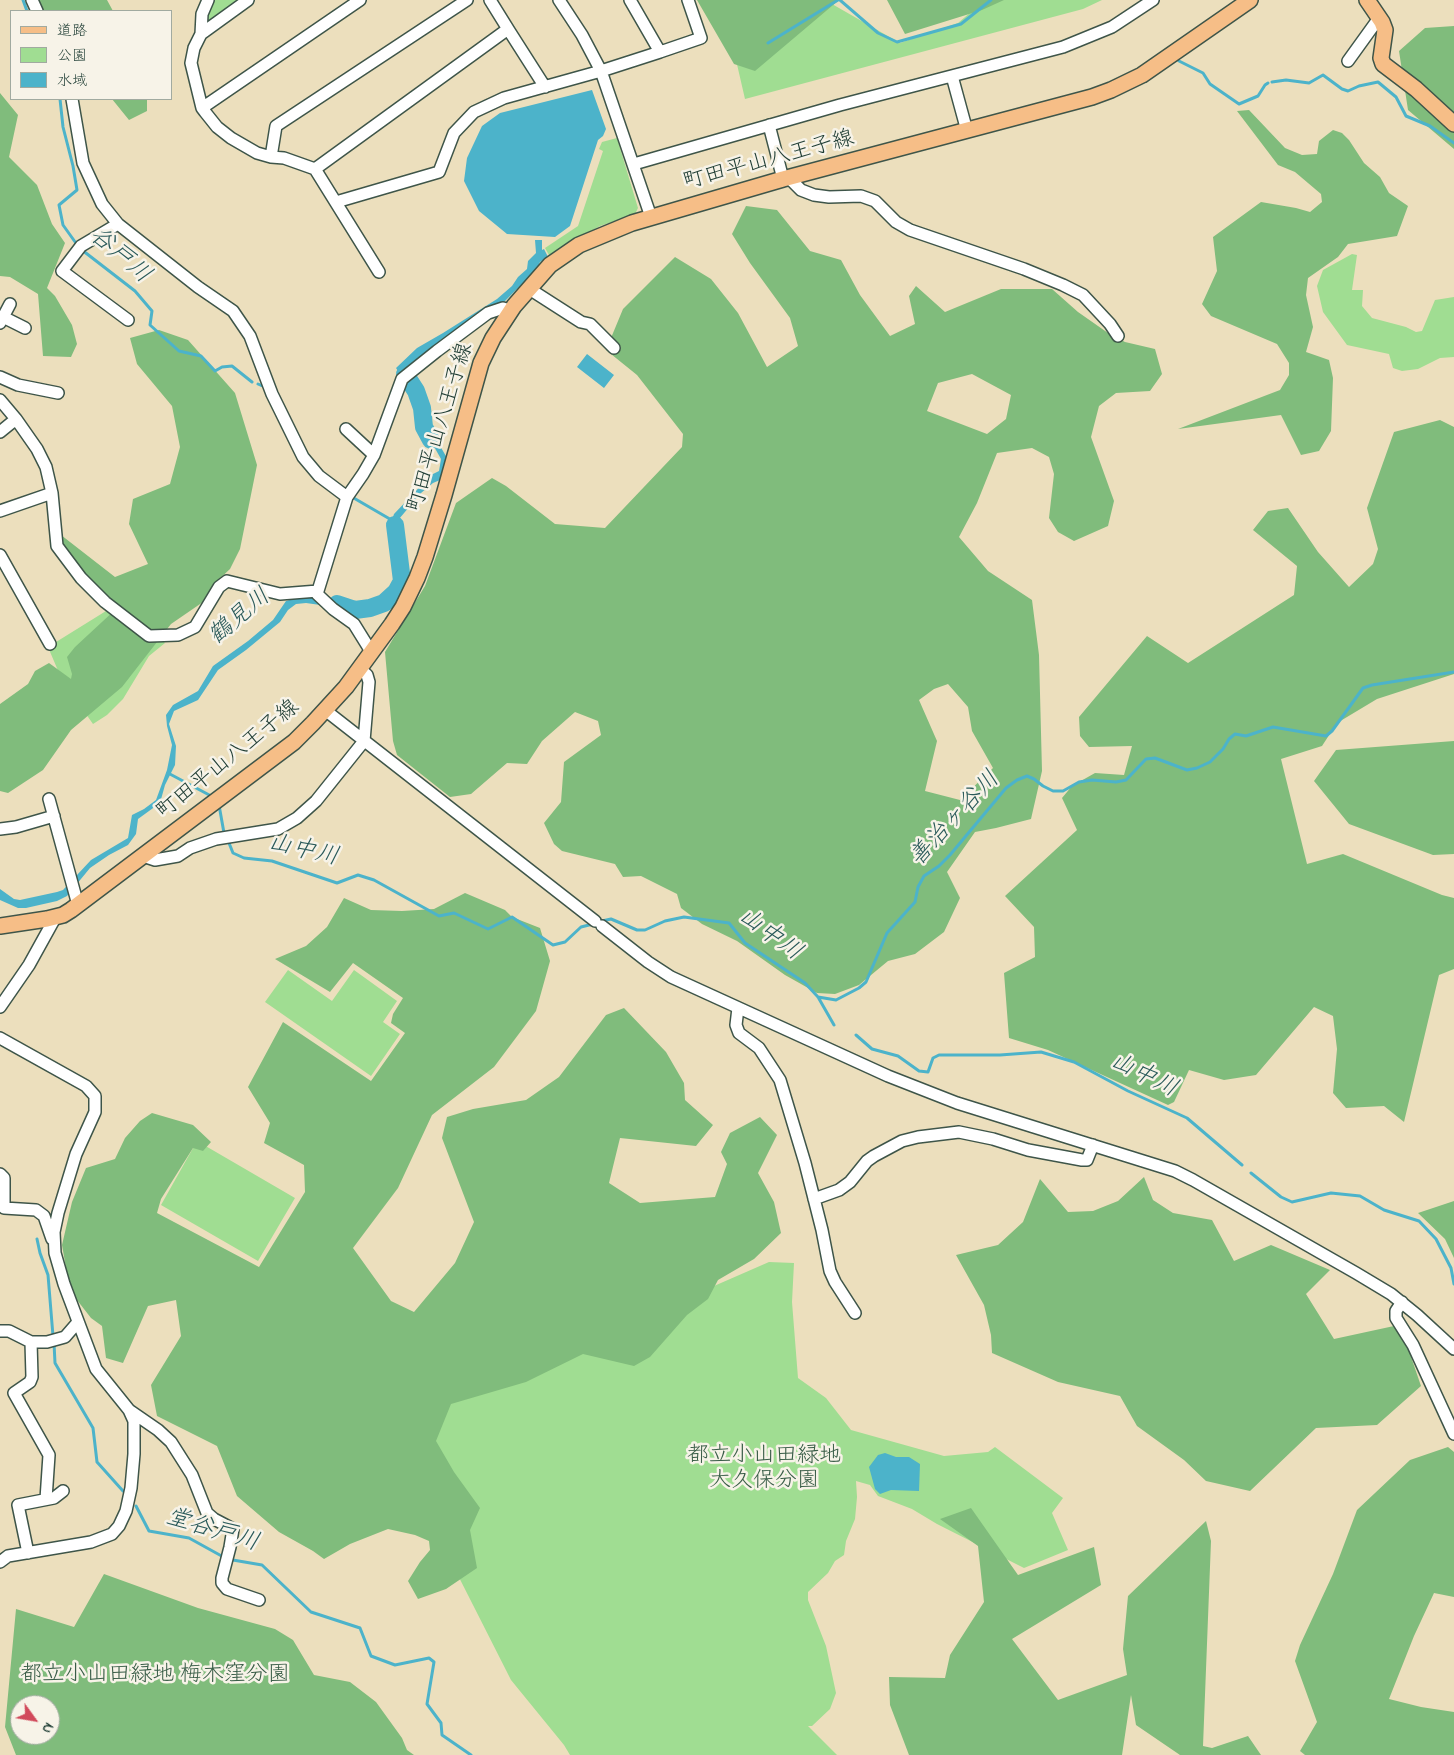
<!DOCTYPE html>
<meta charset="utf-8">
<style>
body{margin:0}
#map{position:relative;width:1454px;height:1755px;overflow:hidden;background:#ecdfbd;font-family:"Indie Flower","Klee One",sans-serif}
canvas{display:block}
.legend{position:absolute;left:10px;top:10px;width:162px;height:90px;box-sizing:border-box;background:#f7f3e8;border:1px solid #a1aaa0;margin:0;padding:6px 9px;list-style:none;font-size:15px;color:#1f3d34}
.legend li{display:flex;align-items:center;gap:10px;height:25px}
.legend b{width:25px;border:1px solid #a1aaa0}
.north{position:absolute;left:10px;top:1695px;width:50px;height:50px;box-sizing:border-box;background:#f7f3e8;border:1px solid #a1aaa0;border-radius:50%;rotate:122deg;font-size:14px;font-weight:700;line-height:20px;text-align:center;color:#1f3d34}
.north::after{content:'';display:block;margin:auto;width:18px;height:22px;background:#d1495b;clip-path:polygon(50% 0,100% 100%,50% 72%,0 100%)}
</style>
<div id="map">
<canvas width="1454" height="1755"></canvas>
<ul class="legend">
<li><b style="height:6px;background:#f6be87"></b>道路</li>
<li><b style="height:14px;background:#a0dd92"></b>公園</li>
<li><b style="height:14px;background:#4cb3ca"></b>水域</li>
</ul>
<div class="north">N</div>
</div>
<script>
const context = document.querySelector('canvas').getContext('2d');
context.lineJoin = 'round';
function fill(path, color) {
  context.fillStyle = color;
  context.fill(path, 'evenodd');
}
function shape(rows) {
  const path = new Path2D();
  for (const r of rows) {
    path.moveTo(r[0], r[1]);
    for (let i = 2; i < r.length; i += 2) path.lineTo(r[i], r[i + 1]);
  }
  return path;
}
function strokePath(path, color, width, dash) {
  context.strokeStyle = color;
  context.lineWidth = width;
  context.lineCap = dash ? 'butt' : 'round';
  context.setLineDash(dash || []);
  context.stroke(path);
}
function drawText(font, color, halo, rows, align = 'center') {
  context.font = font + ' "Indie Flower","Klee One",sans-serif';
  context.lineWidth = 5;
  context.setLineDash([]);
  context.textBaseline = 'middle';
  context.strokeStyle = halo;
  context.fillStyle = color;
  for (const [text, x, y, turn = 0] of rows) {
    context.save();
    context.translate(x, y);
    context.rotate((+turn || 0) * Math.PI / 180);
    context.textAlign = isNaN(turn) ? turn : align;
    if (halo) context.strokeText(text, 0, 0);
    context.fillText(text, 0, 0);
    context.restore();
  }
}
const green = shape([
 [211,0,246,0,202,32],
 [985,0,1102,0,1083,9,745,99,736,60,832,4,900,43,958,23],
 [617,138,638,208,635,214,600,226,549,255,545,248,578,226,603,151,599,149,602,142],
 [1352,254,1357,255,1352,290,1363,290,1362,306,1372,318,1406,327,1416,332,1422,331,1435,300,1454,297,1454,357,1440,358,1418,369,1402,371,1393,368,1389,354,1347,345,1323,312,1317,286,1323,270],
 [106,611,147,640,163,641,165,643,149,656,123,699,107,715,93,724,62,680,48,647],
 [288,970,332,1001,354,970,397,1001,383,1022,400,1034,371,1076,265,1002],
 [197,1141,295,1198,258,1261,161,1205],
 [769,1262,794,1263,792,1302,798,1378,826,1398,851,1430,944,1456,988,1452,995,1447,1063,1498,1052,1513,1068,1550,1024,1568,937,1524,912,1509,878,1496,870,1485,856,1481,857,1497,855,1519,846,1541,844,1555,835,1561,828,1573,808,1592,808,1600,826,1646,836,1693,830,1709,812,1726,808,1726,837,1755,570,1755,564,1745,511,1680,435,1530,422,1409,627,1324]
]);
const forest = shape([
 [32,0,107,0,113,11,37,11],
 [697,0,839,0,755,71,734,64],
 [887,0,1004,0,982,10,905,34],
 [1454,26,1454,149,1408,110,1399,51,1425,28],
 [0,93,18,115,9,157,37,185,52,224,65,243,47,288,55,296,72,325,77,344,71,357,43,356,38,294,10,277,0,276],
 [112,99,147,99,147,111,129,120],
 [1249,110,1285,148,1302,155,1317,154,1319,141,1333,130,1342,133,1349,140,1364,163,1380,177,1389,193,1408,206,1397,236,1348,244,1338,257,1308,278,1306,295,1313,327,1306,352,1329,360,1333,378,1331,431,1319,451,1301,455,1281,415,1178,429,1280,390,1289,375,1289,363,1277,344,1211,316,1202,304,1217,271,1213,237,1261,202,1296,208,1310,212,1322,202,1321,194,1295,172,1278,165,1237,111],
 [746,206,777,210,810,251,841,260,860,295,890,336,915,324,909,296,916,286,945,312,1001,289,1052,289,1078,312,1108,333,1125,342,1155,349,1162,374,1150,391,1116,393,1099,406,1091,437,1114,501,1108,526,1074,541,1058,532,1049,518,1054,474,1049,457,1032,448,997,453,977,503,959,537,988,571,1032,600,1039,655,1042,771,1031,819,996,828,975,832,947,872,960,898,944,932,915,954,888,961,859,985,835,994,817,993,785,975,737,941,702,924,681,908,677,894,641,876,623,877,615,864,562,851,554,844,544,823,561,802,564,762,601,735,598,721,575,712,542,741,527,764,507,763,471,794,450,797,397,755,393,741,385,652,425,586,456,503,492,478,506,486,555,524,605,528,682,447,683,434,637,375,606,350,623,309,675,257,711,279,738,313,767,367,798,346,790,318,750,263,732,234],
 [972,374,1011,395,1006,419,987,434,927,411,938,383],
 [948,684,968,707,972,731,993,768,960,800,925,791,937,741,919,700,934,689],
 [159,330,188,340,235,393,257,465,240,549,230,569,215,583,203,602,171,624,122,687,71,730,43,770,8,793,0,791,0,704,28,684,35,671,49,663,71,679,72,674,67,657,75,647,116,609,63,553,61,535,115,577,148,564,129,524,133,499,170,484,180,447,172,406,137,364,130,338],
 [1440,420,1454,427,1454,674,1377,699,1337,723,1322,746,1281,759,1307,864,1343,854,1442,895,1454,898,1454,969,1439,975,1404,1122,1384,1106,1346,1108,1333,1093,1337,1049,1333,1016,1314,1007,1256,1075,1224,1080,1189,1070,1174,1102,1168,1105,1048,1050,1009,1038,1004,973,1035,957,1034,927,1005,896,1077,830,1062,798,1072,786,1095,773,1124,775,1132,746,1089,747,1080,736,1079,717,1147,636,1188,663,1294,595,1297,566,1253,530,1268,511,1288,508,1318,552,1349,587,1373,564,1378,549,1367,508,1394,432],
 [1454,741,1454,854,1433,855,1349,824,1314,781,1336,750],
 [465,893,505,910,512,917,540,928,550,961,536,1011,494,1067,432,1115,398,1188,353,1248,391,1301,414,1312,455,1263,474,1222,442,1138,447,1117,473,1109,526,1100,559,1077,606,1015,624,1008,666,1052,684,1083,685,1100,713,1125,696,1146,620,1138,609,1183,640,1203,715,1197,727,1164,721,1152,730,1133,760,1117,777,1135,758,1173,774,1202,781,1233,754,1259,718,1280,708,1299,687,1315,650,1357,634,1366,583,1354,526,1382,451,1404,436,1441,454,1472,480,1508,470,1530,477,1568,446,1589,418,1599,408,1581,420,1562,430,1550,429,1541,415,1535,388,1529,350,1544,324,1559,313,1551,279,1532,237,1496,217,1446,157,1416,151,1385,181,1336,176,1300,148,1306,123,1363,106,1358,102,1326,91,1318,70,1291,62,1245,72,1202,86,1168,115,1159,125,1138,140,1121,152,1113,193,1125,211,1142,203,1151,193,1148,161,1199,157,1213,259,1267,305,1192,304,1165,264,1143,270,1123,248,1087,283,1022,371,1081,405,1033,391,1023,393,1014,403,998,353,963,330,992,275,959,306,946,327,927,344,898,371,910,402,911,434,909],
 [1144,1177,1153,1200,1173,1213,1212,1220,1234,1261,1271,1245,1330,1270,1306,1294,1334,1339,1394,1326,1407,1345,1421,1386,1377,1425,1316,1428,1250,1491,1206,1481,1184,1460,1137,1426,1120,1396,1058,1382,992,1353,991,1335,984,1305,956,1255,998,1245,1023,1222,1040,1179,1068,1212,1093,1211,1118,1201],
 [1454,1201,1454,1258,1445,1239,1418,1213],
 [1448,1447,1454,1452,1454,1597,1434,1593,1414,1636,1389,1699,1421,1707,1454,1712,1454,1755,1305,1755,1300,1751,1317,1722,1295,1661,1300,1645,1333,1574,1357,1510,1410,1460],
 [971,1508,1018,1575,1094,1547,1101,1585,1012,1639,1058,1700,1127,1675,1123,1649,1128,1596,1206,1521,1211,1541,1203,1746,1212,1748,1248,1736,1261,1755,1180,1755,1136,1725,1131,1695,1122,1755,909,1755,890,1705,889,1677,945,1678,950,1655,984,1602,978,1546,940,1519],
 [104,1574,198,1608,275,1629,293,1640,314,1675,350,1682,376,1702,402,1738,407,1750,414,1755,16,1755,5,1727,16,1609,74,1627],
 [20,1705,50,1705,50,1735,20,1735]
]);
const water = shape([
 [592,90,606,129,603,136,598,140,570,226,555,237,507,234,479,211,464,181,467,158,482,126,500,113],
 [535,240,542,240,542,250,544,249,548,257,540,262,537,269,504,302,482,311,410,379,420,390,425,402,427,423,447,458,440,480,433,483,421,493,399,519,397,544,401,572,401,590,394,604,380,612,362,614,349,609,306,603,296,604,288,610,280,622,246,650,218,670,198,700,174,711,169,724,176,746,175,765,165,785,160,803,138,819,136,834,128,845,109,855,90,868,67,896,57,901,26,908,18,908,0,900,0,889,14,899,20,900,57,892,63,890,91,860,128,838,132,815,144,809,156,800,167,770,172,745,167,726,166,715,173,705,198,691,213,666,248,641,273,620,286,601,296,598,310,596,326,598,360,610,375,608,387,603,394,593,396,580,390,536,391,523,394,514,431,475,439,471,441,459,423,427,423,416,420,401,416,392,406,383,396,368,417,348,443,333,497,299,512,286,518,277,527,269,528,261,536,253],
 [587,354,614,375,604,388,577,367],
 [885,1453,896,1457,909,1457,920,1464,919,1491,891,1490,880,1494,875,1489,869,1467,878,1455]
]);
const stream = shape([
 [23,0,27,11],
 [840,0,878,33,897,42,961,24,991,0],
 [768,43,838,0],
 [1179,61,1203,73,1210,84,1239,104,1258,96,1265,85,1268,83],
 [1272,82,1286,80,1309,83,1323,75,1342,89,1348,91,1359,86,1378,82,1396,97,1406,116,1430,126,1454,143],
 [60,99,63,127,73,166,77,190,59,205,63,225,78,246],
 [82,250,135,291,152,311,150,325,179,351,201,356,215,371,222,367,232,366,252,382],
 [258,384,267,388],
 [352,497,395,522],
 [168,773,213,797],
 [219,805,224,833],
 [229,843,233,853,244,858,272,861,337,883,358,875,374,880,439,916,454,913,488,929,512,917,553,945,565,942,581,927,593,924],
 [602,921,611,919,637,930,645,930,665,921,684,917,729,923,745,943,805,983,818,997,834,1025],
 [818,997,836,1000,859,988,866,982,887,933,915,902,918,887,924,876,939,866,950,855,1006,788,1017,780,1027,776,1034,779,1043,786,1053,791,1063,791,1079,782,1092,780,1116,782,1126,780,1146,759,1155,758,1187,770,1197,768,1210,762,1223,749,1229,739,1235,734,1246,736,1273,727,1326,736,1332,731,1363,688,1372,685,1454,672],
 [856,1035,872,1049,898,1056,919,1071,928,1072,933,1058,939,1055,1000,1055,1041,1052,1074,1062,1128,1091,1187,1118,1242,1165],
 [1251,1173,1281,1197,1292,1202,1331,1193,1360,1196,1384,1210,1419,1221,1436,1239,1451,1268,1454,1284],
 [37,1239,40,1253,48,1275,53,1336],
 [54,1343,55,1363,93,1428,97,1462,123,1491],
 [136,1506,149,1531,189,1538,227,1559,262,1565,311,1612,360,1628,371,1656,395,1665,429,1658,434,1662,427,1704,441,1723,442,1735,471,1755]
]);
const river = shape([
 [405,374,416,391,422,408,424,427,431,440],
 [337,604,355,610,370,608,384,603,396,592,402,581,395,525]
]);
const minor = shape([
 [32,0,37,11],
 [208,0,202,14,201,34,248,0],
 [490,0,508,29],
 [559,0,582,35,601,71,651,217],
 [201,34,194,48,191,63,202,108,205,112,217,127,231,138,257,153,271,157,284,158,315,169,379,272],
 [660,52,701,38,688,0],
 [1348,61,1379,18],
 [952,76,967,131],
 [72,99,83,163,102,204,118,224,198,287,233,311,250,336,272,394,303,457,319,476,347,497],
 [202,108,360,0],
 [769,125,783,179],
 [271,157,276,126,467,0],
 [634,164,840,105,1063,47,1112,27,1153,0],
 [315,169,508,29,545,87],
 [789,178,801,190,814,195,829,197,861,196,875,201,896,222,910,230,1024,269,1063,285,1083,295,1110,324,1118,336],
 [336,202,439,172,454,133,474,112,504,98,601,71,660,52,630,0],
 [118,224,81,246,62,271,128,320],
 [528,288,581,322,590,324,614,348],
 [3,317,25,328],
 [0,323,10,304],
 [0,377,18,385,58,393],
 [0,400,16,419,37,449,46,467,52,493,57,546,81,578,105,602,149,636,178,635,195,627,219,587,227,581,280,594,318,591],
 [346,429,374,455],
 [0,432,16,419],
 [0,511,52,493],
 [0,555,50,644],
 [372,653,354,624,333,609,317,594,347,497,363,474,374,455,402,379,437,351,488,313,503,308,510,310],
 [325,710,595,921],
 [49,799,78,905],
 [0,829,16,827,54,816],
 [143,856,155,860,178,856,190,848,216,839,278,829,297,818,316,801,364,741,369,682,367,675,360,669],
 [602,926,648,962,671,977,888,1076,957,1103,1175,1171,1193,1180,1356,1273,1391,1294,1417,1315,1454,1349],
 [0,1007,29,965,55,918],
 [738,1008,736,1025,739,1033,759,1048,780,1080,805,1163,822,1230,830,1271,835,1282,855,1313],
 [0,1038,86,1086,95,1096,95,1112,76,1154,58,1213,54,1232,55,1253,64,1284,96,1369,129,1410,134,1421,134,1454,131,1488,126,1511,119,1526,112,1534,91,1542,8,1556,0,1562],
 [0,1174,4,1178,4,1208,36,1210,44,1216,52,1239],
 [814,1199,839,1190,850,1182,867,1161,874,1156,902,1141,918,1137,959,1132,993,1139,1028,1150,1082,1160,1087,1160,1093,1145],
 [1402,1302,1396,1311,1396,1318,1413,1345,1454,1434],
 [0,1331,9,1331,31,1342,47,1342,65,1337,78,1322],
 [31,1342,32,1377,30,1382,14,1393,49,1455,46,1499],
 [129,1410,158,1430,171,1442,192,1475,207,1513,214,1519,233,1529,230,1547,222,1578,222,1583,227,1589,259,1600],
 [28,1553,18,1505,54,1498,63,1491]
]);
const major = shape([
 [1367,0,1382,22,1385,30,1381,58,1383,64,1416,89,1454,124],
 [0,926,47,919,63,915,71,910,294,742,313,723,346,687,392,624,403,607,417,578,425,557,444,495,481,363,493,338,514,306,550,265,579,245,632,223,783,179,1092,97,1111,90,1142,75,1250,0]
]);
const streetNames = [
 ["町田平山八王子線",769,162,-15],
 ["町田平山八王子線",442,428,-73],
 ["町田平山八王子線",229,761,-39]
];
const parkNames = [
 ["都立小山田緑地",764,1457],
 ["大久保分園",764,1482],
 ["都立小山田緑地 梅木窪分園",155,1676]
];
const waterNames = [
 ["谷戸川",119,257,41],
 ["鶴見川",241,618,-40],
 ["善治ヶ谷川",956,820,-47],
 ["山中川",303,852,13],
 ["山中川",769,936,36],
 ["山中川",1143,1077,26],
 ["堂谷戸川",212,1532,17]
];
fill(green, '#a0dd92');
fill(forest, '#80bc7c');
fill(water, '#4cb3ca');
strokePath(stream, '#4cb3ca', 3);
strokePath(river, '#4cb3ca', 18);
strokePath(minor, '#3e5549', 14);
strokePath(major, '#3e5549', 18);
strokePath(minor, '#fff', 11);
strokePath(major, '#f6be87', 15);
drawText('22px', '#1f3d34', '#f7f3e8', streetNames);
drawText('22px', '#395d47', '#f7f3e8', parkNames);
drawText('italic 24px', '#2a5a5a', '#f7f3e8', waterNames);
</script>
